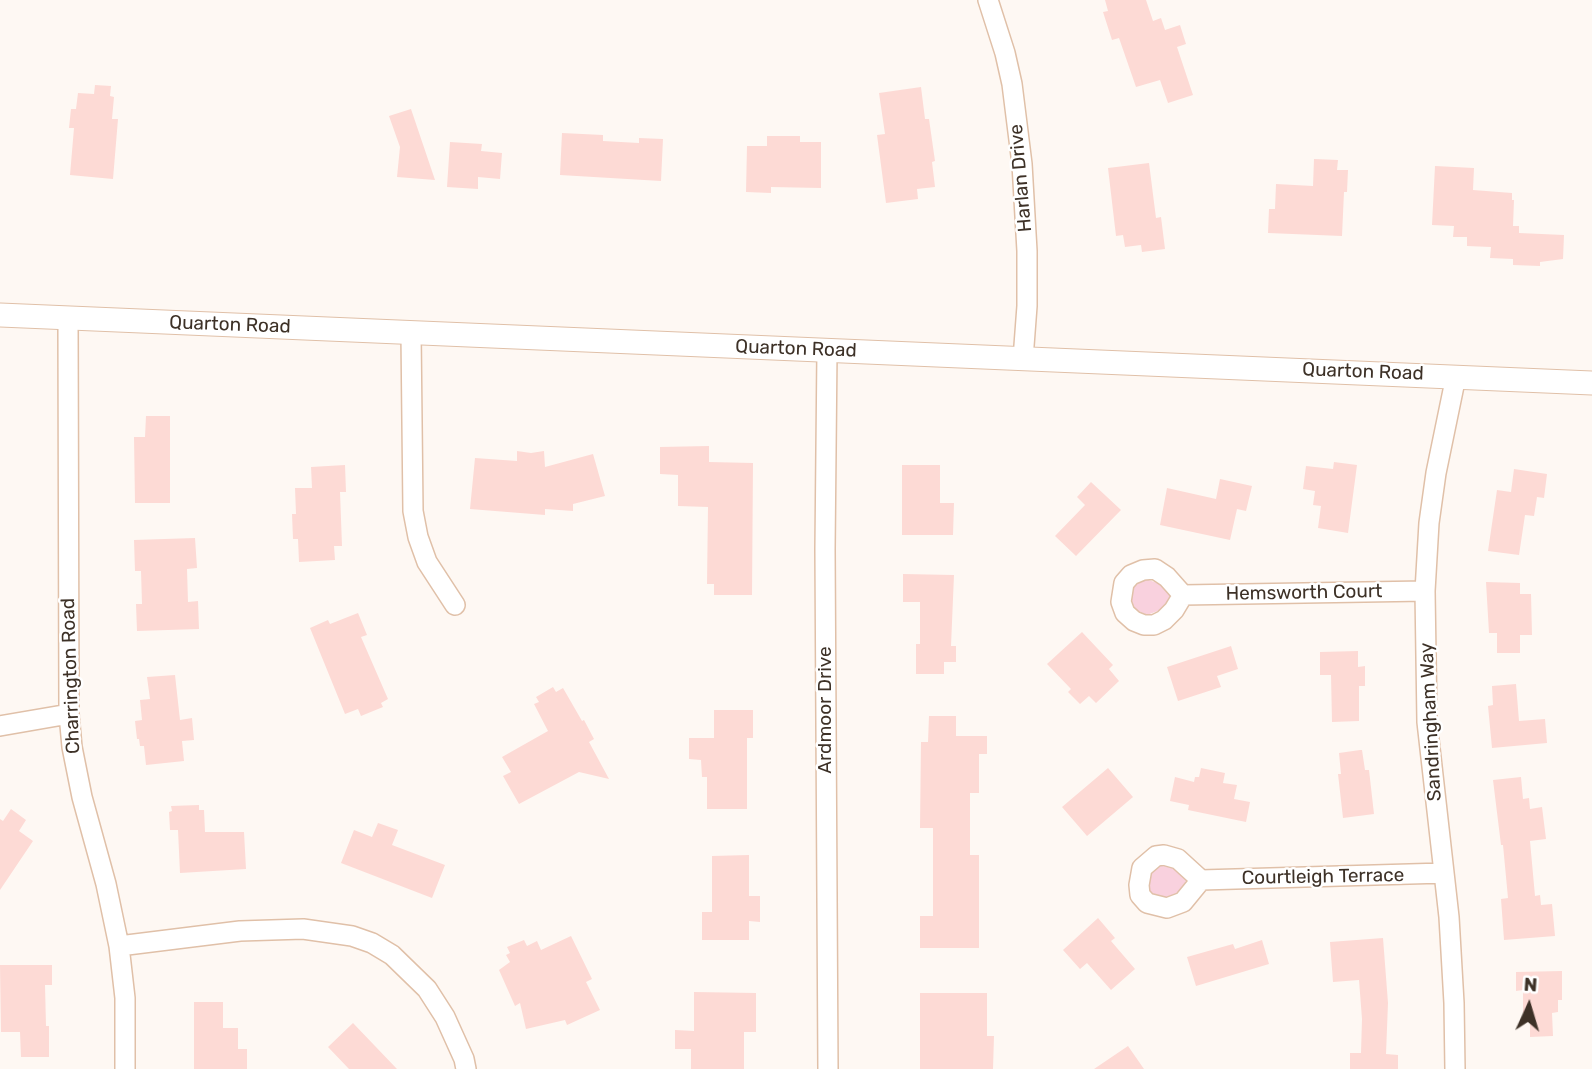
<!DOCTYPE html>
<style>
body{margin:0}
#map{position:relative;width:1592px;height:1069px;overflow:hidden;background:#fef8f3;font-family:Rubik,sans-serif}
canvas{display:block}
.north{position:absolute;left:1494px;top:971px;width:70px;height:70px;-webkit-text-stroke:5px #fff;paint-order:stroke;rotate:4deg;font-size:19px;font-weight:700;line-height:28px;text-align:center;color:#3d3127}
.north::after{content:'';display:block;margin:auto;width:24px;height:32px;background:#3d3127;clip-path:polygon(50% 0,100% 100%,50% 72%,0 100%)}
</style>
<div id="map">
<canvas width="1592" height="1069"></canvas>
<div class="north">N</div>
</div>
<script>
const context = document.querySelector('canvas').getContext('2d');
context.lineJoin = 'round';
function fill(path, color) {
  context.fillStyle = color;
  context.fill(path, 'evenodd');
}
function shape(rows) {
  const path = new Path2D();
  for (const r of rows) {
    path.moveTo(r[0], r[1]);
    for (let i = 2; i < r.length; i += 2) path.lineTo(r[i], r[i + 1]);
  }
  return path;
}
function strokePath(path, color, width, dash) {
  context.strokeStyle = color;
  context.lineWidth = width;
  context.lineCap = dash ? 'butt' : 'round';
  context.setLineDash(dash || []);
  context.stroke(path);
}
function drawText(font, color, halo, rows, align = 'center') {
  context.font = font + ' Rubik,sans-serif';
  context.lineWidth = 5;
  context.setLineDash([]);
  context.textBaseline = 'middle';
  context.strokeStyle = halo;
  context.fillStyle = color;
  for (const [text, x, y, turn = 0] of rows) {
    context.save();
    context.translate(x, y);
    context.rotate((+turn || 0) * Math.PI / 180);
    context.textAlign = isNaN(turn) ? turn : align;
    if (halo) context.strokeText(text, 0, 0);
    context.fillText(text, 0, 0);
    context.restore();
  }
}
const green = shape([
 [1146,579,1160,584,1171,597,1160,610,1147,615,1135,609,1130,598,1134,586],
 [1163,864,1174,867,1186,880,1185,885,1171,898,1157,898,1148,891,1146,881,1152,868]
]);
const building = shape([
 [1105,0,1146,0,1153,21,1161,18,1165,30,1180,25,1186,44,1177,47,1193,95,1168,103,1160,80,1136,87,1119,38,1112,40,1103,12,1108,11],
 [95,85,111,86,110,96,114,97,112,119,118,119,113,179,70,175,74,128,69,128,71,109,76,109,78,93,94,94],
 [921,87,925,119,929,119,935,161,932,162,935,187,917,189,918,199,886,203,877,135,885,134,879,93],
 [411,109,435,180,397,177,400,147,389,116],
 [562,133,603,135,603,141,639,143,639,138,663,139,661,181,560,175],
 [767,136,800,136,800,142,821,142,821,188,771,187,771,193,746,192,747,146,767,146],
 [450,142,482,144,481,151,502,153,500,179,478,177,478,189,447,187],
 [1314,159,1338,160,1337,170,1348,170,1347,192,1344,192,1342,236,1268,233,1269,209,1275,209,1276,184,1313,186],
 [1149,163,1156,218,1161,217,1165,249,1142,252,1141,245,1125,247,1123,235,1116,236,1108,168],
 [1435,166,1474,168,1473,190,1512,193,1512,200,1514,200,1513,226,1519,226,1519,233,1564,235,1563,259,1540,262,1540,266,1513,265,1513,259,1490,258,1491,247,1467,246,1467,237,1453,237,1454,226,1432,225],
 [146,416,170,416,170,503,135,503,134,437,145,437],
 [709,446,709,462,753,463,752,595,714,595,714,584,707,584,708,507,678,506,678,475,660,474,660,447],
 [517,451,531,453,544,451,545,467,593,454,605,496,573,504,573,511,545,509,545,515,470,509,475,458,517,461],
 [1334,462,1357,465,1348,533,1318,528,1321,506,1313,505,1315,491,1303,489,1306,466,1333,469],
 [345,465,346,492,340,492,342,546,334,546,335,560,299,562,298,539,293,539,292,514,296,514,295,488,312,488,311,467],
 [902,465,940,465,940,503,954,503,953,535,902,535],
 [1514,469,1547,474,1544,498,1537,497,1534,516,1525,515,1519,555,1488,551,1497,490,1511,492],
 [1220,479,1252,486,1246,511,1237,509,1230,540,1160,525,1167,488,1216,499],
 [1091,482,1121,510,1076,556,1055,536,1085,505,1077,497],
 [195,538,197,568,187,569,188,602,198,601,199,629,137,631,136,604,142,604,141,571,135,571,134,540],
 [903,574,954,575,951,646,956,646,956,662,944,662,944,674,916,674,916,644,920,644,920,602,903,602],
 [1486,582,1520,583,1520,594,1531,594,1532,635,1520,635,1520,653,1497,653,1497,633,1489,633],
 [358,613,367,635,361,637,388,699,381,703,383,707,361,716,358,709,345,714,310,628,328,620,330,624],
 [1082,632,1113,665,1109,669,1119,681,1096,703,1089,696,1080,704,1068,692,1071,689,1047,664],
 [1231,646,1238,669,1217,676,1221,687,1178,701,1167,667],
 [1358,651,1358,667,1365,666,1365,686,1359,686,1359,721,1332,722,1331,675,1320,675,1320,652],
 [175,675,180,720,192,718,194,740,182,741,184,761,146,765,144,746,140,746,139,739,137,739,135,721,142,720,140,700,150,699,147,677],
 [1516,684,1519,721,1545,719,1547,743,1492,748,1488,706,1493,705,1492,686],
 [553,687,556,692,563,688,582,721,584,720,594,739,589,742,609,779,579,772,519,804,503,776,511,772,502,757,548,731,534,704,539,702,536,697],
 [714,710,753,710,753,738,747,738,747,809,707,809,707,777,702,777,701,760,689,759,689,738,714,738],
 [929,716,956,716,956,736,987,736,987,754,979,754,979,793,970,793,970,855,979,855,979,948,920,948,920,916,933,916,933,828,920,828,921,742,928,742],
 [1360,750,1362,750,1365,770,1369,770,1374,814,1343,818,1338,774,1341,774,1339,753],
 [1108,768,1133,797,1087,836,1062,807],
 [1201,768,1225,773,1223,783,1237,785,1234,799,1250,802,1246,822,1188,810,1189,805,1170,801,1175,777,1194,782,1195,777,1199,777],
 [1521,777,1523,799,1529,798,1530,809,1542,807,1546,839,1530,841,1535,896,1540,895,1541,905,1552,904,1555,936,1504,940,1501,899,1508,898,1503,845,1501,845,1493,780],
 [199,805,199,810,204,810,205,832,244,832,246,869,180,873,178,830,170,830,169,812,172,811,171,806],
 [11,809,26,820,19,831,33,841,0,890,0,819,3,821],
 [378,823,398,830,392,845,445,865,432,898,341,863,354,830,372,837],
 [749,855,749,896,760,896,760,922,749,921,749,940,702,940,702,912,712,912,712,856],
 [1098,918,1115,938,1111,941,1135,969,1111,990,1087,963,1080,969,1063,950],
 [571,936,592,979,586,982,600,1010,567,1025,565,1020,526,1029,520,1003,515,1006,499,970,510,962,506,955,510,953,507,947,524,940,527,946,537,941,541,950],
 [1383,938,1388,1003,1386,1054,1398,1055,1398,1069,1350,1069,1350,1053,1361,1053,1362,1019,1359,980,1333,982,1330,942],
 [1262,940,1269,964,1196,986,1187,957,1233,944,1235,949],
 [0,965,52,965,52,985,45,985,46,1026,49,1026,49,1057,21,1057,20,1032,1,1032],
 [1562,971,1562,1000,1558,1000,1558,1012,1552,1013,1553,1036,1530,1037,1530,1013,1523,1013,1523,990,1516,991,1516,972],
 [694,992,756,993,756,1032,744,1032,744,1069,691,1069,691,1049,675,1049,675,1030,694,1031],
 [920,993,987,993,987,1036,994,1036,993,1069,920,1069],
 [194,1002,223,1002,223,1028,238,1028,238,1049,247,1049,247,1069,194,1069],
 [353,1023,397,1069,349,1069,328,1047],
 [1128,1046,1144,1069,1094,1069]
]);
const minor = shape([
 [988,0,1005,53,1012,84,1022,164,1027,251,1027,306,1023,359],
 [68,318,69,714,72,747,82,797,106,884,119,946,125,998,125,1069],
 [411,333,413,511,418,537,427,562,455,605],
 [827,351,825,549,828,1069],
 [1183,595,1174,610,1164,620,1154,625,1144,625,1134,621,1125,613,1121,602,1124,583,1131,575,1143,570,1155,569,1167,577,1183,595,1425,591],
 [0,726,69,714],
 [1201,880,1183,902,1167,908,1147,903,1140,895,1139,885,1142,868,1156,856,1164,855,1178,859,1201,880,1444,873],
 [119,946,240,931,303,929,352,936,372,943,392,955,427,989,445,1017,464,1059,466,1069],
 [1455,1069,1454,1003,1449,917,1427,722,1425,591,1429,523,1436,473,1456,376]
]);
const tertiary = shape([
 [0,315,1592,383]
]);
const streetNames = [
 ["Harlan Drive",1021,178,-95],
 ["Quarton Road",230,325,2],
 ["Quarton Road",796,349,2],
 ["Quarton Road",1363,372,2],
 ["Hemsworth Court",1304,593,-1],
 ["Charrington Road",71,676,-92],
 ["Ardmoor Drive",826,710,-90],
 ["Sandringham Way",1431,722,-93],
 ["Courtleigh Terrace",1323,877,-1]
];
fill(green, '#f9d1de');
fill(building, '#fddad5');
strokePath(minor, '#e0c0a8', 22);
strokePath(tertiary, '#e0c0a8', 25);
strokePath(minor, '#fff', 19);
strokePath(tertiary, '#fff', 23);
drawText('19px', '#3d3127', '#fff', streetNames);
</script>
